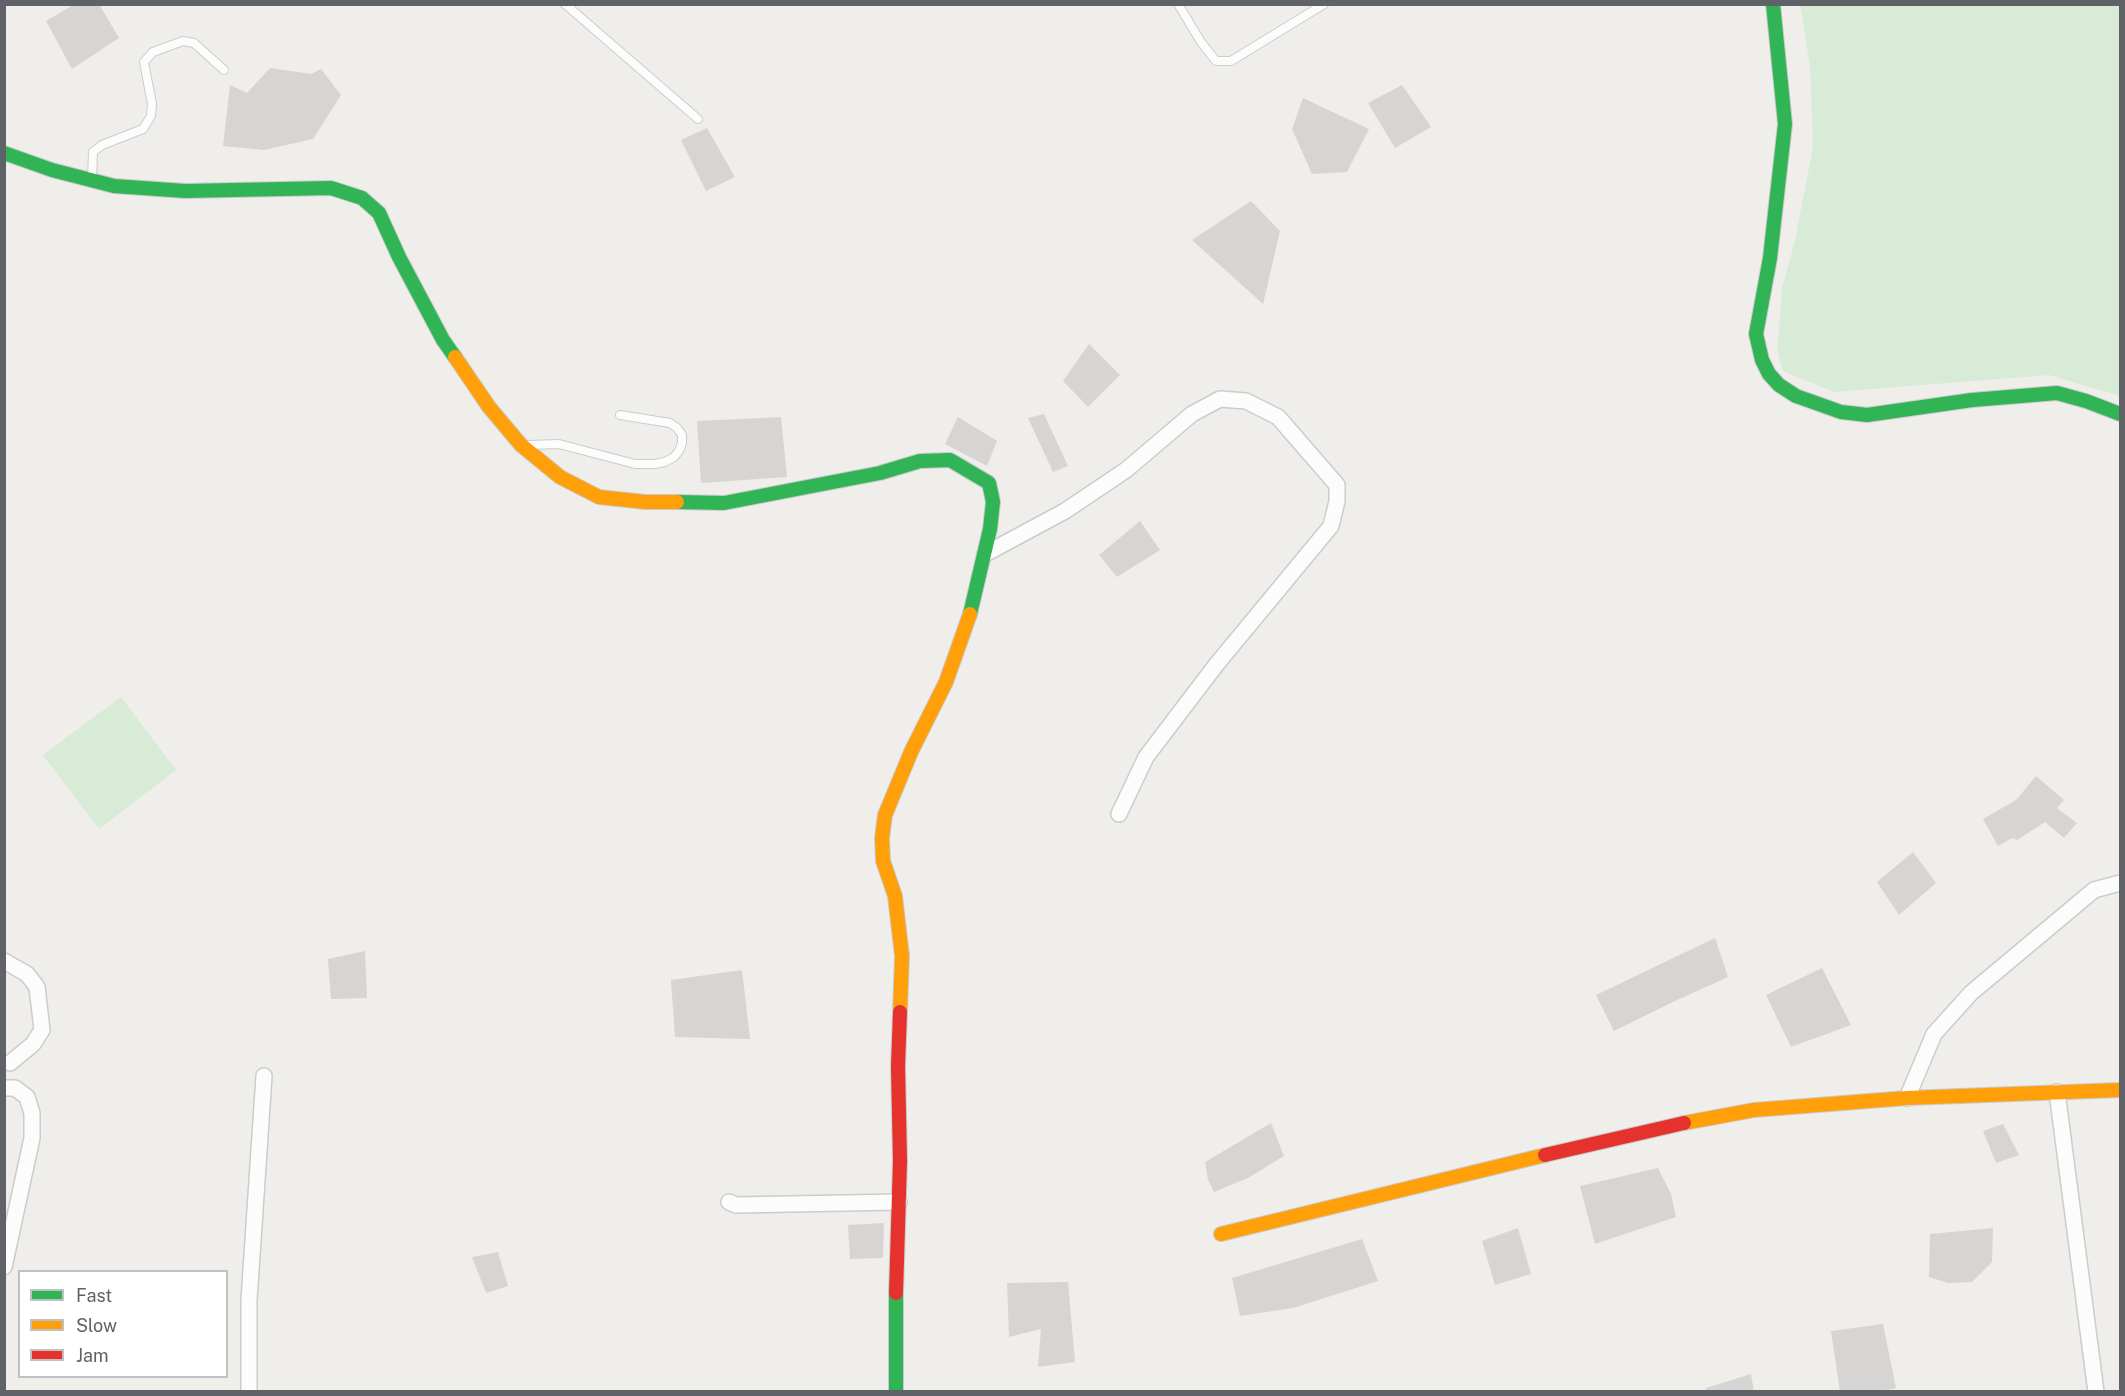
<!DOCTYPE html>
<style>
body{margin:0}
#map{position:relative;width:2125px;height:1396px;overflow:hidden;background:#efeeea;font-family:"Public Sans",sans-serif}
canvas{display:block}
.frame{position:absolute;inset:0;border:6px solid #5f6368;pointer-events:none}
.legend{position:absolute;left:18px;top:1270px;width:210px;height:108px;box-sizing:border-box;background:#fff;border:2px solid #bfc1c3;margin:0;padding:8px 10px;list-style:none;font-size:18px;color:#5f6368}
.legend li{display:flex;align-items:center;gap:12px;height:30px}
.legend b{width:30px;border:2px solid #bfc1c3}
</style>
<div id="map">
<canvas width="2125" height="1396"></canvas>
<div class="frame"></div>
<ul class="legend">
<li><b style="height:8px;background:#30b455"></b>Fast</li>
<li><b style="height:8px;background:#ff9f0a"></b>Slow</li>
<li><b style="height:8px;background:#e5322d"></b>Jam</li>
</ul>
</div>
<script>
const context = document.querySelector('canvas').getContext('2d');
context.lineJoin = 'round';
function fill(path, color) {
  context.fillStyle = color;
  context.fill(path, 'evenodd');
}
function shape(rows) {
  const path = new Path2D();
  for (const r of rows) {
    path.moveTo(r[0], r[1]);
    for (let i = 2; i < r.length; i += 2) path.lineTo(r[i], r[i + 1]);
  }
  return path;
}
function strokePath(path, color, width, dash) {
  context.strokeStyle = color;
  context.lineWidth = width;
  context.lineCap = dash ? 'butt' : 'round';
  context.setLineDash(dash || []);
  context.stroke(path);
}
const green = shape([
 [1800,5,2120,5,2120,396,2049,375,1834,392,1783,371,1777,350,1782,288,1795,241,1813,147,1810,66],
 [121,697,176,770,99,829,43,755]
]);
const building = shape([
 [75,4,99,4,119,38,72,69,46,21],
 [270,68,311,74,321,69,341,95,313,139,264,150,223,146,230,85,247,93],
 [1402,85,1431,127,1395,148,1368,103],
 [1303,98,1369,129,1347,172,1312,174,1292,129],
 [707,128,735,177,706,191,681,140],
 [1251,201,1280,231,1263,304,1192,240],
 [1089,344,1120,375,1088,407,1063,381],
 [1044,414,1068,466,1053,472,1028,418],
 [781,417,787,477,701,483,697,421],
 [958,417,997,441,987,466,945,444],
 [1140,521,1160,550,1117,577,1099,555],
 [2036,776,2064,800,2057,808,2077,823,2064,838,2045,822,2017,840,2012,838,1998,846,1983,819,2016,800],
 [1913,852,1936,883,1899,915,1877,882],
 [1715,938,1728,977,1675,1001,1614,1031,1596,995],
 [365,951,367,998,331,999,328,959],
 [1822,968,1851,1025,1791,1047,1766,995],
 [742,970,750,1039,675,1037,671,980],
 [1271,1123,1284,1156,1248,1178,1214,1192,1208,1180,1205,1162],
 [2003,1124,2019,1155,1996,1163,1983,1131],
 [1658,1168,1671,1194,1676,1217,1595,1244,1580,1186],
 [884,1223,883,1258,850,1259,848,1225],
 [1518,1228,1531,1274,1495,1285,1482,1241],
 [1993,1228,1992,1262,1972,1282,1948,1283,1929,1277,1930,1234],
 [1362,1239,1378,1281,1293,1308,1240,1316,1232,1278],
 [498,1252,508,1286,486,1293,472,1257],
 [1068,1282,1075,1362,1038,1367,1041,1329,1009,1337,1007,1283],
 [1883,1324,1896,1388,1878,1392,1840,1392,1831,1331],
 [1751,1374,1754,1392,1706,1392,1706,1388]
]);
const lane = shape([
 [565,4,698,119],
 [1178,4,1201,42,1216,61,1231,61,1324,4],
 [92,178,93,152,102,145,143,129,151,116,152,104,144,62,153,52,183,41,194,43,224,70],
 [528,445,559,444,635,464,655,464,665,462,674,457,679,451,682,443,682,435,677,428,670,423,620,415]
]);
const street = shape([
 [985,554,1065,511,1126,470,1192,414,1220,399,1246,401,1278,417,1337,485,1337,501,1331,526,1216,665,1146,757,1119,814],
 [4,961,27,974,37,987,42,1030,33,1044,10,1063],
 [4,1088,15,1088,27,1097,32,1113,32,1138,4,1267],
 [2057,1092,2096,1392],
 [1907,1098,1934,1034,1971,993,2094,890,2120,883],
 [729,1202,736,1205,899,1202],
 [249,1392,249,1300,264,1076]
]);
const fast = shape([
 [1773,4,1785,124,1770,258,1756,334,1762,360,1769,374,1779,385,1796,396,1841,412,1867,415,1972,400,2057,393,2086,401,2120,414],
 [4,153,52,170,114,186,185,191,331,188,362,198,379,213,399,257,443,340,455,357],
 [677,502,724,503,880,473,920,461,950,460,989,483,993,502,990,529,970,614],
 [896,1293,896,1392]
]);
const slow = shape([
 [455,357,489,407,521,445,560,477,599,497,645,502,677,502],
 [900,1012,902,956,895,896,883,861,882,838,885,815,911,752,946,682,970,614],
 [1684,1123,1754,1110,1907,1098,2120,1090],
 [1221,1234,1545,1155]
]);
const jam = shape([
 [1545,1155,1684,1123],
 [896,1293,900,1161,898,1066,900,1012]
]);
fill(green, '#d8ebd6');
fill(building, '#d6d5d3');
strokePath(lane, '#cbcccc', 10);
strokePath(street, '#cbcccc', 18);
strokePath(fast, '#cacacb', 16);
strokePath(slow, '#cacacb', 16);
strokePath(jam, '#cacacb', 16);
strokePath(lane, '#fdfcfc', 8);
strokePath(street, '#fdfcfc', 15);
strokePath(fast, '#30b455', 14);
strokePath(slow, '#ff9f0a', 14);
strokePath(jam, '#e5322d', 14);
</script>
